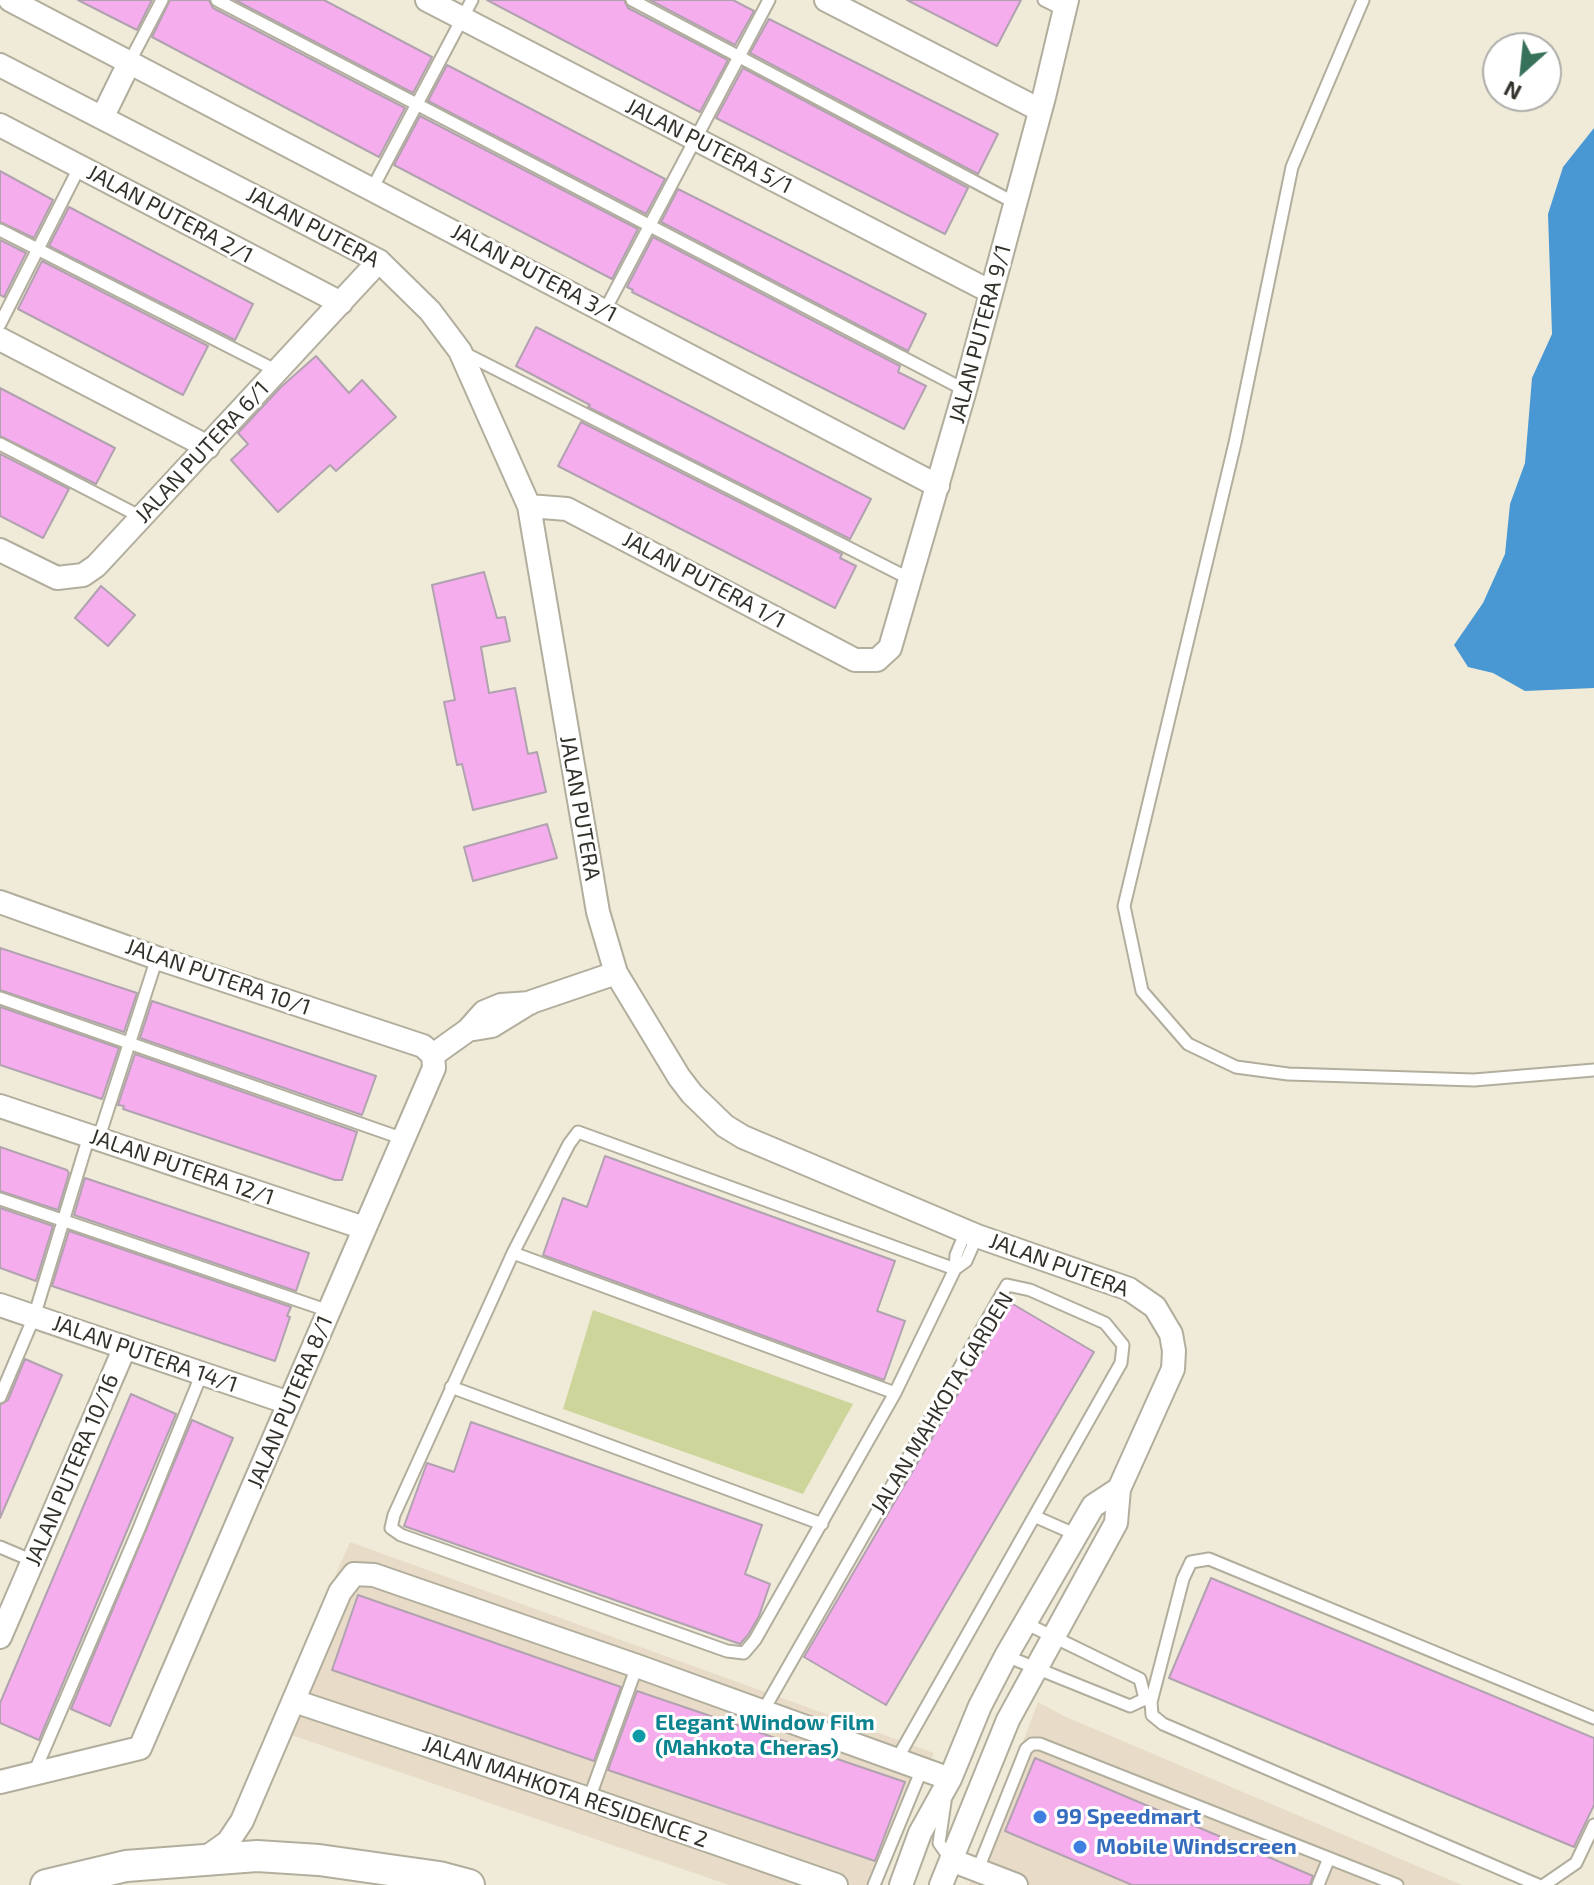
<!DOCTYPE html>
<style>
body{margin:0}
#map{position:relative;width:1594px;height:1885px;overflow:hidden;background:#f0ebd9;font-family:"Exo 2",sans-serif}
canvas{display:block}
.north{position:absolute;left:1482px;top:32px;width:80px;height:80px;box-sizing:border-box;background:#fff;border:2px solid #adadaa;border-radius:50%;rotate:207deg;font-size:22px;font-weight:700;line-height:32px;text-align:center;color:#33312a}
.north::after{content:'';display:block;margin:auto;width:28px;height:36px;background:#38715a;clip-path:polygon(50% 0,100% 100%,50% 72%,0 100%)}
</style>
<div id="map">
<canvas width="1594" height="1885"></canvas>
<div class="north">N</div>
</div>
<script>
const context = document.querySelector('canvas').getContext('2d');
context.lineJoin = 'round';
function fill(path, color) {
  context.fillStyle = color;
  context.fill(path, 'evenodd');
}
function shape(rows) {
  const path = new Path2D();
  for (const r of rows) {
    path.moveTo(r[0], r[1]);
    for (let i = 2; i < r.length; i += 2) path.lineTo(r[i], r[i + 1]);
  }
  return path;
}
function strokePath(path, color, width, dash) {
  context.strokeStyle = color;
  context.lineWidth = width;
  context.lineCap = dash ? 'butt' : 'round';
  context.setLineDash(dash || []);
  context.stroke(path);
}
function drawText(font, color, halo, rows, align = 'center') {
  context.font = font + ' "Exo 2",sans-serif';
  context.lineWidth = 6;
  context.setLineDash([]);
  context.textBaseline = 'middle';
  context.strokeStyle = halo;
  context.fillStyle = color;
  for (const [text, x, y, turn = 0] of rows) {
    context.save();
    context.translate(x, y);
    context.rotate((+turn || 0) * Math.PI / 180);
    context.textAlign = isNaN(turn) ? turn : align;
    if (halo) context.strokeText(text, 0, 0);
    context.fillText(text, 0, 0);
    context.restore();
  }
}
const commercial = shape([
 [350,1542,934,1753,878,1885,729,1885,268,1727],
 [1038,1702,1064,1716,1462,1885,969,1885]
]);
const green = shape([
 [593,1310,853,1404,803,1494,563,1409]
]);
const water = shape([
 [1594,128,1594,688,1525,691,1493,673,1468,667,1454,645,1483,603,1505,554,1510,504,1525,463,1532,378,1552,334,1548,214,1563,167]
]);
const building = shape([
 [78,0,152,0,137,30,78,0],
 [170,0,209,0,213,8,405,108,379,157,152,37,170,0],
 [235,0,324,0,432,57,413,93,235,0],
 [487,0,624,0,628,8,728,60,700,112,487,0],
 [650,0,733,0,754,11,735,45,650,0],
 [907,0,1021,0,997,46,907,0],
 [769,19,998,134,978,174,750,53,769,19],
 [447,65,665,179,646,214,428,101,447,65],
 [743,68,968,188,945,234,716,118,743,68],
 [420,116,638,229,612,279,394,165,420,116],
 [0,171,53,200,34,238,0,222,0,171],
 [678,189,926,314,908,351,661,222,678,189],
 [69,207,253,304,235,340,49,246,69,207],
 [653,237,900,366,898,372,926,386,904,429,632,292,633,290,627,287,653,237],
 [0,240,26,253,4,297,0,295,0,240],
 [42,261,208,346,183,395,18,309,42,261],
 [536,327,871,499,850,539,588,407,590,405,516,366,536,327],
 [316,356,349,393,362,380,396,417,336,471,330,465,278,512,231,460,248,444,238,433,281,387,316,356],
 [0,388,115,448,96,484,0,436,0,388],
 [581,422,842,554,840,558,856,566,835,608,558,466,581,422],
 [0,454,69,489,43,538,0,516,0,454],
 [484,572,497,618,505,617,510,641,481,647,489,693,515,688,528,754,537,752,546,792,473,810,462,764,457,765,444,702,455,700,432,585,484,572],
 [101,586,135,615,108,646,75,618,101,586],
 [547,824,557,858,473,881,464,847,547,824],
 [0,948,137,993,124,1032,0,990,0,948],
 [152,1001,376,1076,362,1115,140,1038,152,1001],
 [0,1007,119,1048,102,1099,0,1065,0,1007],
 [135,1054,357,1132,342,1180,335,1180,123,1109,124,1106,118,1105,135,1054],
 [0,1147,67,1170,69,1173,58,1210,0,1191,0,1147],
 [605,1156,895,1261,877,1311,905,1321,884,1380,543,1255,563,1198,587,1207,605,1156],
 [85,1178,309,1253,296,1291,74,1215,85,1178],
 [0,1208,53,1226,36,1281,0,1268,0,1208],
 [69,1231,291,1307,287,1316,290,1317,275,1361,52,1286,69,1231],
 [1011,1303,1094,1352,886,1705,804,1657,1011,1303],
 [25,1359,62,1375,0,1518,0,1405,8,1400,25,1359],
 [131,1394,176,1414,39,1740,0,1723,0,1703,131,1394],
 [192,1420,233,1438,110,1726,71,1709,192,1420],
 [471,1422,762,1525,745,1574,770,1584,759,1616,748,1635,740,1644,404,1526,427,1463,454,1472,471,1422],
 [1211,1578,1594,1738,1594,1805,1574,1847,1169,1678,1211,1578],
 [358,1595,621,1687,594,1761,332,1670,358,1595],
 [637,1691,905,1782,875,1861,608,1770,637,1691],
 [1035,1758,1313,1876,1310,1885,1132,1885,1005,1831,1035,1758]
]);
const lane = shape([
 [217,0,965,390],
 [632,0,1015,203],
 [1044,0,1064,10],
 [1363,0,1292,167,1235,443,1124,906,1142,991,1188,1044,1236,1067,1288,1074,1474,1080,1594,1070],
 [129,63,162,0],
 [372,189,472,0],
 [0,230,277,371],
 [605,310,769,0],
 [0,324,80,166],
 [464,353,910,579],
 [0,444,141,517],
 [0,998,401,1138],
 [98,1140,157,958],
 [0,1199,329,1311],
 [513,1253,895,1393],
 [955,1269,578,1132,569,1144,513,1253,394,1515,391,1528,401,1535,727,1651,744,1653,755,1640,895,1393,955,1269,966,1261,977,1236],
 [955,1269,956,1255,966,1231],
 [451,1387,822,1524],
 [0,1397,34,1317,89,1136],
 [1036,1517,1077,1535],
 [0,1547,33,1561],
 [1025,1623,1140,1679,1145,1699],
 [1006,1656,1130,1706,1145,1699,1151,1702],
 [763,1711,1007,1285,1030,1290,1105,1323,1123,1345,1121,1363,897,1759],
 [34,1773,138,1531,202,1373],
 [589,1799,637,1666],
 [945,1802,939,1843,951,1860],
 [978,1869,1026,1749,1032,1744,1040,1744,1397,1885],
 [874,1885,922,1769],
 [1318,1885,1329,1858],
 [1538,1885,1163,1724,1152,1715,1151,1702,1183,1579,1191,1562,1209,1559,1594,1718],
 [1544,1885,1576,1863,1594,1825]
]);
const street = shape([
 [10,0,938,486],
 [427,0,991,292],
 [826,0,1040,110],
 [0,65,379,261,430,311,460,351,529,506,598,912,616,973,679,1077,692,1094,725,1126,743,1137,977,1236,1129,1289,1155,1307,1171,1334,1174,1351,1173,1369,1119,1489,1116,1523,1008,1720,941,1885],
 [103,116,129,63],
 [0,125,341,303],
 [0,339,208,447],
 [529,506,567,509,855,660,877,660,890,648,965,390,1044,97,1067,0],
 [0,550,57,578,83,575,96,566,379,261],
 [0,902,157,958,423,1046,433,1055],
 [468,1030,492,1026,531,1002,616,973],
 [433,1055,468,1030,484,1012,501,1005,530,1003],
 [0,1106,364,1228],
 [0,1305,289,1403],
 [0,1637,125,1347],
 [294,1701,589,1799,836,1885],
 [0,1782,140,1748,434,1068,433,1055],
 [204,1859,228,1842,242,1821,340,1592,354,1574,374,1575,637,1666,950,1779],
 [951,1860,1016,1885],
 [901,1885,920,1833,950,1779,980,1706,1006,1656,1093,1506,1119,1489]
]);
const secondary = shape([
 [46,1885,126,1866,257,1856,319,1860,439,1877,469,1885]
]);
const markers = [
 [639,1736,8,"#0f9aa8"],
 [1040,1817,8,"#3f7fe0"],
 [1080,1847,8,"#3f7fe0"]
];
const streetNames = [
 ["JALAN PUTERA 5/1",709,146,27],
 ["JALAN PUTERA 2/1",170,214,28],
 ["JALAN PUTERA",313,227,28],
 ["JALAN PUTERA 3/1",534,273,28],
 ["JALAN PUTERA 9/1",980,334,-75],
 ["JALAN PUTERA 6/1",202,452,-47],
 ["JALAN PUTERA 1/1",704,580,28],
 ["JALAN PUTERA",580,808,80],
 ["JALAN PUTERA 10/1",218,977,19],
 ["JALAN PUTERA 12/1",182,1167,19],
 ["JALAN PUTERA",1059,1265,20],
 ["JALAN PUTERA 14/1",145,1354,19],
 ["JALAN PUTERA 8/1",290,1402,-67],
 ["JALAN MAHKOTA GARDEN",942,1403,-59],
 ["JALAN PUTERA 10/16",72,1470,-67],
 ["JALAN MAHKOTA RESIDENCE 2",565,1792,19]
];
const cultureNames = [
 ["Elegant Window Film",655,1723],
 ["(Mahkota Cheras)",655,1748]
];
const shopNames = [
 ["99 Speedmart",1056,1817],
 ["Mobile Windscreen",1096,1847]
];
fill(commercial, '#e8dcc8');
fill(green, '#cdd59a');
fill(water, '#4998d3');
fill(building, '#f5aded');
strokePath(building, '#b1a2af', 2);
strokePath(lane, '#b2ae9d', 15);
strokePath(street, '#b2ae9d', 26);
strokePath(secondary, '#b2ae9d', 34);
strokePath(lane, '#fff', 11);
strokePath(street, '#fff', 22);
strokePath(secondary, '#fff', 30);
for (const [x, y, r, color] of markers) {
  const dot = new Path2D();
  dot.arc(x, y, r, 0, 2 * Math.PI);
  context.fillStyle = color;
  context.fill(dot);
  strokePath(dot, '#fff', 3);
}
drawText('22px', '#33312a', '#fff', streetNames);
drawText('bold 22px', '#0d838f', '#fff', cultureNames, 'left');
drawText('bold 22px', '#366cbe', '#fff', shopNames, 'left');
</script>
